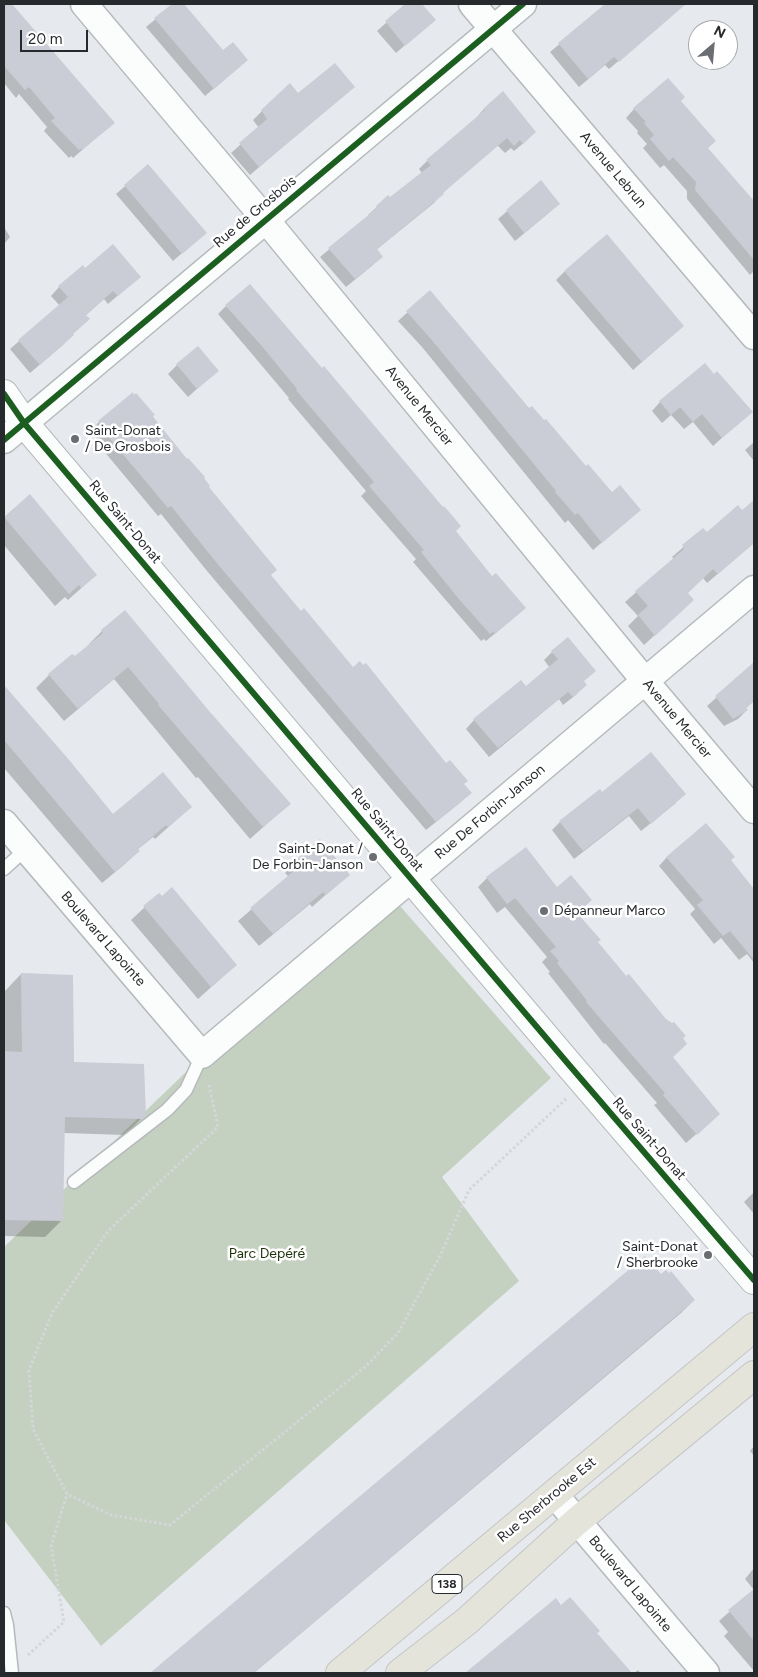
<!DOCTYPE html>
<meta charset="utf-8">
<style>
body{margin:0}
#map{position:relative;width:758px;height:1677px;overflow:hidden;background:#e6eaee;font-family:Figtree,sans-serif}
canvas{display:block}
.frame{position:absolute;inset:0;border:5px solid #272a2d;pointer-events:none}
.north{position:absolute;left:688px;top:20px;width:50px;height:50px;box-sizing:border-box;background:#fff;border:1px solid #a9aaab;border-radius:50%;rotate:27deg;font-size:14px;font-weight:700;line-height:20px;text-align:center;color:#272a2d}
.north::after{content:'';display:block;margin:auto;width:18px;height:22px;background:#6a6d71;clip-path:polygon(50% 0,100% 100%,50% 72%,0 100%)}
.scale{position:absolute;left:20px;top:30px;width:68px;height:22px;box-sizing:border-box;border:2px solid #272a2d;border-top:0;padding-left:6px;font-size:15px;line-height:18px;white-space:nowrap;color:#272a2d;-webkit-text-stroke:4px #fff;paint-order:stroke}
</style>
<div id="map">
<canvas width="758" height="1677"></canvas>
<div class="frame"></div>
<div class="north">N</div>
<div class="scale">20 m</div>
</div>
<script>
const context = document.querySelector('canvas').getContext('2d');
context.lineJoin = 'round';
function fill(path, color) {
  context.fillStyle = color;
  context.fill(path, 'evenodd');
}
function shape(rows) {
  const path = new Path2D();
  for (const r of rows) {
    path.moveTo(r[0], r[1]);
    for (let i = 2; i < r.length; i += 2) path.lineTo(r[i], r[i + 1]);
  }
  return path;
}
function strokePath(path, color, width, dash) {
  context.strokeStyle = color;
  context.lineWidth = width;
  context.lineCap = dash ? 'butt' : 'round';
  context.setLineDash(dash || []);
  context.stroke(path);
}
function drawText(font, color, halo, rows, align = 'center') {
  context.font = font + ' Figtree,sans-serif';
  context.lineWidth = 5;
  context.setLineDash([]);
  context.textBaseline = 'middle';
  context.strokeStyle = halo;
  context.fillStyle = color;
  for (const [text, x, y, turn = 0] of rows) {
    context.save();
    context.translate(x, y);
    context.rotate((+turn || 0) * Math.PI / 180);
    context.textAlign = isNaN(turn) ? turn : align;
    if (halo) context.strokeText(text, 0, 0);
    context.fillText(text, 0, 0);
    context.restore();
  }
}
const green = shape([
 [393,898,551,1078,442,1177,519,1281,101,1646,4,1520,4,1247,186,1072]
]);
const shadow = shape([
 [4,4,10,4,113,123,73,158,71,156,69,158,44,131,47,127,19,94,16,98,4,83],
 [174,4,182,4,238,68,205,96,146,27],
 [407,4,420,4,434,20,396,53,377,31],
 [607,4,681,4,675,9,668,19,609,69,605,65,579,87,550,52],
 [353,87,250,175,231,153,259,128,253,120,262,111],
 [503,93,526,141,514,151,511,148,505,153,497,145,442,193,434,203,376,250,373,265,346,287,320,257,369,216,368,215,377,207,390,199,422,173,419,169,427,161,476,118,484,109],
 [679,102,707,148,754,203,754,271,750,275,687,199,687,191,664,165,660,168,643,148,647,144,637,133,638,131,626,118,634,109],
 [148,166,196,241,173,261,116,194],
 [541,182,550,212,515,241,498,219],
 [4,227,10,237,4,244],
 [565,271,683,326,633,370,556,280],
 [130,285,108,304,104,299,85,316,64,344,30,373,10,349,60,306,51,296,59,287],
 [430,292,529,410,611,494,640,510,593,550,568,520,565,523,422,347,398,321],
 [226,306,454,531,492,578,525,608,516,616,486,641,484,639,481,641,413,562,416,559,361,496,366,491,288,399,289,398,252,354,218,314],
 [177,365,208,379,188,397,168,374],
 [660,402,742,420,713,446,693,422,684,429,671,415,662,423,652,411],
 [152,416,207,487,269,576,300,612,463,784,461,802,426,830,207,571,161,514,158,516,98,444,100,442,90,431,99,422],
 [754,442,754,461,745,450],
 [30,496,96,575,68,600,65,597,55,606,4,545,4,519],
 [754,502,754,543,707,583,703,578,686,593,682,610,644,645,628,626,638,616,625,602,674,559,672,557,703,530,706,534,742,512],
 [125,612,209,713,289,804,250,839,198,777,196,778,114,679,64,721,36,688,49,675,90,645,89,644,102,631],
 [552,652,583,682,577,694,563,705,559,699,489,757,466,729,474,720,526,687,550,668,544,660],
 [754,664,754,701,745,709,747,710,738,719,724,726,707,706],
 [4,687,69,762,113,816,191,807,155,839,153,837,137,850,138,851,125,864,102,883,4,768],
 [602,794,676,803,641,831,629,816,574,859,552,830,560,822],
 [667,857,730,860,754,891,754,963,747,954,739,960,721,938,714,944,690,914,695,909,659,866],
 [298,860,348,875,312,907,310,904,259,946,238,921,289,877,285,873],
 [487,878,556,889,591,900,576,914,597,943,622,973,681,1039,671,1058,709,1123,686,1143,654,1105,657,1103,605,1043,604,1044,548,973,550,972,542,962,547,957,505,907,497,913,478,887],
 [159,894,236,965,198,999,131,920],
 [21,974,72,1064,144,1116,125,1135,64,1133,61,1221,45,1237,4,1236,5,991],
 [754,1192,754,1214,744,1202],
 [645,1257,661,1276,694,1300,681,1313,254,1673,152,1673],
 [754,1446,754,1456,750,1451],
 [754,1568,754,1590,745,1579],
 [754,1590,754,1671,724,1636,728,1632,719,1621],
 [555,1600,561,1606,596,1633,630,1673,467,1673],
 [638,1670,641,1673,634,1673]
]);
const building = shape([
 [4,4,12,4,115,123,82,150,81,149,79,150,51,121,55,118,29,87,25,90,4,66],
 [172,4,184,4,223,50,233,42,248,60,214,89,154,18],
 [405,4,422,4,436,20,405,46,385,21],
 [605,4,686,4,619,62,614,57,588,79,558,43],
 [335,63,355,87,259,167,239,143,267,119,261,110,290,83,298,93],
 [668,78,685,97,681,101,716,141,708,148,754,201,754,260,695,190,696,182,673,157,669,161,650,139,654,135,644,123,646,122,633,108],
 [503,91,536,132,523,144,520,140,514,146,507,138,443,193,444,194,377,249,383,257,355,279,328,248,377,208,376,206,388,195,390,197,431,165,426,160,485,110,484,108],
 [148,164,207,233,182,254,124,185],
 [541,180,560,204,524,233,506,210],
 [607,234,684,326,642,362,564,271],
 [113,244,141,277,118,296,113,291,86,315,90,319,73,334,74,335,40,365,18,340,68,297,58,286,83,265,85,268],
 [250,284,322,368,324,366,443,507,444,506,461,526,456,531,492,576,496,573,526,608,495,634,494,631,490,634,458,598,421,552,424,550,369,486,374,482,296,390,297,389,261,345,225,305],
 [430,290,529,408,532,406,544,420,546,419,586,466,588,464,612,492,620,485,641,510,602,543,578,513,575,515,555,492,556,491,431,339,406,311],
 [198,346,219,371,197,389,176,364],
 [705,363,714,374,717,371,753,412,722,438,702,414,693,422,680,407,671,415,659,401],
 [133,392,134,395,136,393,155,415,153,416,154,418,187,459,188,458,205,477,204,478,210,486,209,487,277,570,271,575,301,611,304,608,353,667,360,661,363,665,366,663,446,763,450,760,468,781,464,784,472,793,436,822,216,562,171,506,168,508,106,434,108,432,98,421],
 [30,494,97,575,81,588,79,585,69,594,4,517],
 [754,500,754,543,718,574,713,569,688,593,694,600,655,636,638,615,648,606,635,591,683,550,684,548,682,545,703,528,707,532,738,505,742,510],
 [125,610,210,712,291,804,263,827,158,705,159,704,128,667,78,709,48,674,72,654,75,656,103,633,101,630],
 [568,637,596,671,584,681,587,685,573,697,568,692,498,748,473,719,521,680,526,686,558,659,551,651],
 [754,662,754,701,746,708,748,710,733,719,715,696],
 [4,685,70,761,113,814,163,772,192,807,168,827,166,825,138,849,140,851,115,872,4,740],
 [651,752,686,794,651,824,638,808,583,851,559,821,600,789,602,792],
 [706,823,735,857,731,860,754,889,754,960,730,931,723,936,697,905,703,900,666,857],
 [320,839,350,875,326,895,323,892,273,934,250,908,302,864,297,859],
 [526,847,557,887,571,875,592,900,577,913,601,940,598,942,623,972,626,976,629,974,666,1019,672,1023,674,1022,686,1036,683,1038,687,1044,673,1057,720,1114,697,1135,663,1095,665,1093,586,1002,587,1001,581,993,557,963,559,961,550,951,556,947,515,898,507,904,486,877],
 [172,887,237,965,211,987,143,906,159,893,162,896],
 [21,973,73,975,74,1062,144,1064,146,1116,143,1119,65,1117,63,1221,4,1220,4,1051,22,1052],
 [645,1256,661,1274,666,1270,669,1273,671,1271,695,1300,254,1673,150,1673],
 [754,1589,754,1641,728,1610],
 [570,1597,600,1631,597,1633,632,1673,465,1673,556,1598,561,1605]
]);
const path = shape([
 [209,1085,218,1127,108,1231,52,1313,29,1370,33,1429,67,1494,111,1515,170,1525,365,1367,398,1333,441,1254,469,1190,567,1098],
 [28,1655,64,1622,51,1546,67,1494]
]);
const service = shape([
 [4,869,26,849],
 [74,1182,167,1110,186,1090,202,1055],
 [4,1613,7,1625,12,1673]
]);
const minor = shape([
 [84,4,266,220,645,681,754,810],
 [472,4,754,336],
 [4,440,523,4],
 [4,823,202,1055,754,589],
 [555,1495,706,1673]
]);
const tertiary = shape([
 [4,394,24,423,570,1066,754,1280]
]);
const primary = shape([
 [340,1673,754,1327],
 [400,1673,467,1621,577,1521,754,1375]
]);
const cycleway = shape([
 [4,394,24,423,570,1066,754,1280],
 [4,440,523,4]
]);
const markers = [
 [75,439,5,"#6a6d71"],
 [373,857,5,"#6a6d71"],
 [544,911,5,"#6a6d71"],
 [708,1255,5,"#6a6d71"]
];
const shields = [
 [447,1584,30]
];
const shieldNames = [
 ["138",447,1584]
];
const streetNames = [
 ["Avenue Lebrun",613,170,50],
 ["Rue de Grosbois",255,212,-40],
 ["Avenue Mercier",419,406,51],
 ["Rue Saint-Donat",125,522,50],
 ["Avenue Mercier",677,719,50],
 ["Rue De Forbin-Janson",490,812,-40],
 ["Rue Saint-Donat",387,830,50],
 ["Boulevard Lapointe",103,939,49],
 ["Rue Saint-Donat",649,1139,49],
 ["Rue Sherbrooke Est",547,1500,-40],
 ["Boulevard Lapointe",630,1584,50]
];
const poiNames = [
 ["Saint-Donat",85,431],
 ["/ De Grosbois",85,447],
 ["Saint-Donat /",363,849,"right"],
 ["De Forbin-Janson",363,865,"right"],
 ["Dépanneur Marco",554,911],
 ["Saint-Donat",698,1247,"right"],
 ["/ Sherbrooke",698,1263,"right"]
];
const parkNames = [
 ["Parc Depéré",267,1254]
];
fill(green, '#c4d1c1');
fill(shadow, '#0003');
fill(building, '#caccd6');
strokePath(service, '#b6b9bc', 15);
strokePath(minor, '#b6b9bc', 29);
strokePath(tertiary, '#b6b9bc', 30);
strokePath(primary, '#c3c5c7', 30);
strokePath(path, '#d5d6d8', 3, [2.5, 2.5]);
strokePath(service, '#fbfcfc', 12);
strokePath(minor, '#fbfcfc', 26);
strokePath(tertiary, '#fbfcfc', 28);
strokePath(primary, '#e5e4da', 28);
strokePath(cycleway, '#1b5e20', 6);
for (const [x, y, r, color] of markers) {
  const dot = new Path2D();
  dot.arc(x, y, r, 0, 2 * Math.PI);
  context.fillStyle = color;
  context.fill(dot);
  strokePath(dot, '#fff', 2);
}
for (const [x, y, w] of shields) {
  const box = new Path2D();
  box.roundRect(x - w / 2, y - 9.5, w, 19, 4);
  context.fillStyle = '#fff';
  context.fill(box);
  strokePath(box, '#272a2d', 1);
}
drawText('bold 12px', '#272a2d', null, shieldNames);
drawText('14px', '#272a2d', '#fff', streetNames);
drawText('14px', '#272a2d', '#fff', poiNames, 'left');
drawText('14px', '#1c3208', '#fff', parkNames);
</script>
